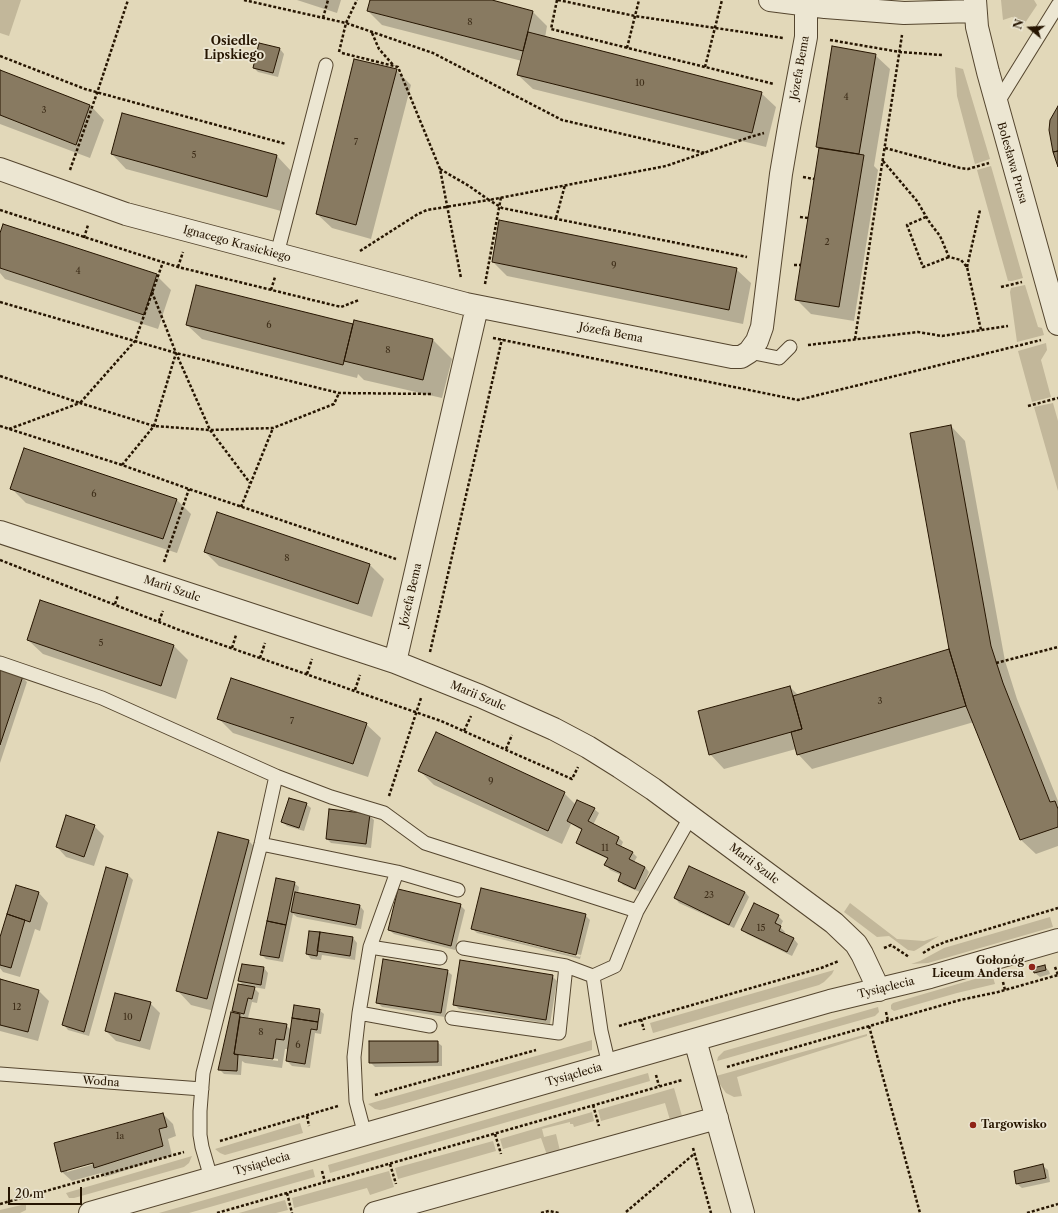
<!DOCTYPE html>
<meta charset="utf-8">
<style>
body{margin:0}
#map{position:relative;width:1058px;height:1213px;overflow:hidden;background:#e2d8b9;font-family:"Libre Caslon Text",serif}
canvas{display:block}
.north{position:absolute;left:1010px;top:8px;width:40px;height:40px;-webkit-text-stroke:3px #ece6d2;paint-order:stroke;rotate:288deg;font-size:11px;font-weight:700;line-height:16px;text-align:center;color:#261501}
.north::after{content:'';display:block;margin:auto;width:14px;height:18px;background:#261501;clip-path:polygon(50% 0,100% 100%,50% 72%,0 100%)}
.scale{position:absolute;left:8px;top:1187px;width:74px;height:18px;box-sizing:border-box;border:2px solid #261501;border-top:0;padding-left:5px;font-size:12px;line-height:14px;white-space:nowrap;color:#261501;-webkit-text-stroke:3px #ece6d2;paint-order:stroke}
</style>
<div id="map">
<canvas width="1058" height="1213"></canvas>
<div class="north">N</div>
<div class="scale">20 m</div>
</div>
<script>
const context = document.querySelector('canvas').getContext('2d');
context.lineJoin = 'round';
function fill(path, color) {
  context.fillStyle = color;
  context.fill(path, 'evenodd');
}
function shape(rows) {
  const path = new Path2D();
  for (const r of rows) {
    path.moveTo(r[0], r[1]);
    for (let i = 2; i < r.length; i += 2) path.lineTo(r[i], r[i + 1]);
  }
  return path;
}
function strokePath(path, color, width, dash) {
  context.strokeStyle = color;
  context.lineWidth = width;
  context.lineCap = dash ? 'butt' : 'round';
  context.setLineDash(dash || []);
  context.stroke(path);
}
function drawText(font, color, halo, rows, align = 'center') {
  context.font = font + ' "Libre Caslon Text",serif';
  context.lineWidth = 3.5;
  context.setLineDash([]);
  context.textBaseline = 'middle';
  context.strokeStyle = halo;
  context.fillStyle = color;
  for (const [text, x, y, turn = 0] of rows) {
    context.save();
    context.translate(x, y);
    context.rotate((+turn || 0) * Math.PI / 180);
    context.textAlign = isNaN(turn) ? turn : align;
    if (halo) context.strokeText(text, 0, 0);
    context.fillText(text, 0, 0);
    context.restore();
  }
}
const green = shape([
 [0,0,21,0,9,36,0,33],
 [1001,0,1034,0,1037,5,1023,26,1021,22,1017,19,1012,17,1003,20],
 [955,67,963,69,990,159,975,164,957,96],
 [991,166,1023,278,1012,281,1008,281,977,170],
 [1025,285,1038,327,1042,328,1044,335,1017,342,1010,292,1011,288],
 [1046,343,1047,350,1041,360,1051,397,1032,402,1018,351],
 [1053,403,1058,421,1058,491,1034,407],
 [850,903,897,939,924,941,939,936,916,950,914,951,908,950,889,936,877,937,844,912],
 [1050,917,1053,927,928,963,911,964,920,961,944,948],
 [834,970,832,974,824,982,819,985,653,1033,650,1023],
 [992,974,995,984,957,993,894,1011,891,1009,891,1005,893,1003],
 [878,1007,879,1012,875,1016,717,1061,718,1057,724,1051],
 [867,1034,867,1036,737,1077,742,1096,734,1097,726,1093,719,1083,716,1076],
 [592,1040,592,1050,385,1109,380,1110,375,1109,368,1104],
 [648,1073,650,1081,330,1173,328,1165],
 [674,1088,682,1116,670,1120,665,1103,601,1121,598,1110],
 [592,1112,594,1121,574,1127,573,1124,570,1124,570,1122,542,1129,544,1137,556,1134,560,1151,547,1155,541,1138,503,1149,500,1139],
 [300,1123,303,1133,225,1155,220,1153,215,1149],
 [493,1141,496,1151,398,1179,395,1168],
 [192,1156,189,1163,184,1167,74,1198,69,1198,66,1193],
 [313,1169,315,1177,189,1213,159,1213],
 [389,1171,394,1187,370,1195,367,1188,294,1208,292,1198],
 [285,1200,288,1210,276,1213,239,1213],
 [26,1204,26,1210,20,1213,0,1213,0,1210]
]);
const shadow = shape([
 [297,0,341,0,337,13],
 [371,0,488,0,533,12,547,26,545,38,761,93,776,107,766,147,533,89,518,75,522,61,382,25,368,11],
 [259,44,280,49,284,54,278,77,258,72,254,68],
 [875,55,890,69,874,166,878,170,854,321,811,314,797,300,820,150,817,147],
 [396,70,411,85,371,239,332,228,317,214],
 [0,71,90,105,104,120,90,158,0,124],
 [123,114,277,156,291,171,281,211,126,169,112,154],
 [0,236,156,275,171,290,158,329,5,279,0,273],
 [493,262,736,269,751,283,743,324,507,276],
 [187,325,352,325,354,326,433,340,452,359,442,398,364,380,358,374,357,378,202,339],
 [951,426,965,441,1005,661,1017,699,1058,801,1058,846,1036,854,1021,840,974,722,812,769,798,754,796,749,724,769,710,754,790,687,798,695,950,650],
 [25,450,177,500,191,514,177,553,26,503,11,488],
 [217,514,370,565,384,579,372,617,219,566,205,552],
 [41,602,174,646,188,660,176,699,43,654,28,640],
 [0,670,22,677,27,682,0,763],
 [218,718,366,724,381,738,368,777,233,733],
 [419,770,564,793,576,805,594,809,599,813,593,825,619,838,623,842,621,847,632,852,637,857,634,862,645,867,649,872,640,892,623,885,619,880,621,875,610,870,606,865,608,859,582,847,577,842,583,831,571,824,562,844,434,785],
 [306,804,311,808,304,831,287,826,282,822],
 [369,815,374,820,371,848,331,843,327,839],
 [94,826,104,836,94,866,66,857,57,847],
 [218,833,249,841,263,856,222,1013,191,1005,177,990],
 [107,869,128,875,133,880,89,1036,68,1030,64,1025],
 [294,883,299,887,298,894,360,906,364,911,361,929,297,917,293,914,283,962,266,959,261,954],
 [16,886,39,893,48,903,40,931,35,929,20,977,3,972,0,968,0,940],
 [745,892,749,897,734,928,679,903,675,898],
 [460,905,465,910,455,950,394,934,389,930],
 [755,905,778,916,783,921,780,927,785,932,784,934,794,939,798,944,792,956,747,934,743,930],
 [585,915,590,920,580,959,477,933,472,928],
 [476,929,581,955,580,957,476,931],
 [353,938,357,943,355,960,322,955,321,960,311,959,307,954],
 [1044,966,1049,971,1050,974,1040,977,1035,973],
 [264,968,268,973,265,989,253,987,259,993,257,1003,252,1002,248,1018,241,1016,243,1019,286,1025,291,1030,319,1010,324,1014,321,1034,315,1033,310,1068,292,1066,287,1061,289,1049,285,1049,282,1068,245,1063,242,1061,241,1075,224,1074,220,1070,236,1014,233,1011,245,987,239,981],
 [245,1054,278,1059,278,1061,245,1056],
 [447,971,452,975,445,1017,382,1007,377,1002],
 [552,976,557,981,550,1024,459,1009,454,1004],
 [0,981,39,991,49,1001,38,1041,0,1031],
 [150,1003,160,1013,150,1050,116,1041,106,1031],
 [437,1042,442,1046,442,1066,375,1067,370,1062],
 [163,1114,173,1124,176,1136,168,1139,172,1155,105,1177,101,1173,72,1181,62,1172,55,1144],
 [97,1161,98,1163,67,1172,67,1170],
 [1043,1166,1048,1170,1050,1182,1022,1188,1017,1184]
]);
const building = shape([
 [370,0,492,0,533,11,523,51,367,11,370,0],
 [528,32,762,92,752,133,517,75,528,32],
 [259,43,280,48,273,73,253,68,259,43],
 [832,46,876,54,859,154,816,147,832,46],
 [354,59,397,69,356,225,316,214,354,59],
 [0,70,90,105,76,145,0,115,0,70],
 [1058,106,1058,151,1053,152,1049,130,1050,120,1058,106],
 [122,113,277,155,267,197,111,154,122,113],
 [819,148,864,155,839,307,795,300,819,148],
 [1058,151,1058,167,1053,152,1058,151],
 [499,220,737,268,729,310,492,262,499,220],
 [3,224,157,274,144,315,0,268,0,233,3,224],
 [196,285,353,324,343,365,186,325,196,285],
 [354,320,433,339,423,380,344,361,354,320],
 [951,425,991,646,1003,683,1050,802,1055,801,1058,809,1058,827,1020,840,966,706,949,649,910,433,951,425],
 [24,448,177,499,163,539,10,489,24,448],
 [217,512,370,564,358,604,204,552,217,512],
 [40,600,174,645,161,686,27,640,40,600],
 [949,649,966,706,797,755,791,732,802,729,793,696,949,649],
 [0,669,23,676,0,745,0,669],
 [231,678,367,723,353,764,217,719,231,678],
 [790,686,802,729,709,755,698,711,790,686],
 [436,732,565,792,548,831,418,771,436,732],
 [289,798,307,803,299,828,281,822,289,798],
 [577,800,595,808,588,821,619,837,616,844,633,852,629,859,645,867,635,889,618,881,621,873,604,865,608,858,576,843,582,829,567,821,577,800],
 [329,809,370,814,366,844,326,839,329,809],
 [66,815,95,825,84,857,56,847,66,815],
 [218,832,249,840,207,999,176,991,218,832],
 [689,866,745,892,729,925,674,898,689,866],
 [106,867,128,874,84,1032,62,1025,106,867],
 [276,878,295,882,286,925,267,921,276,878],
 [16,885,39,892,30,922,7,914,16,885],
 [481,888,586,914,576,955,471,929,481,888],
 [398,889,461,904,451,946,388,930,398,889],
 [295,892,360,905,356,925,291,912,295,892],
 [754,903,779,915,775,923,781,926,779,931,794,938,787,952,741,930,754,903],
 [7,914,25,920,11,968,0,965,0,937,7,914],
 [267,921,286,925,279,958,260,955,267,921],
 [309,931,320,932,317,956,306,954,309,931],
 [320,932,353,937,350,956,317,951,320,932],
 [383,959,448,970,441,1013,376,1003,383,959],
 [460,960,553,975,546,1020,453,1005,460,960],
 [242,964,264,967,261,985,238,981,242,964],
 [1045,965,1046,970,1034,973,1033,968,1045,965],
 [0,979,39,990,28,1032,0,1025,0,979],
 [238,984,255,987,252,999,248,998,244,1014,232,1011,238,984],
 [115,993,151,1002,140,1041,105,1031,115,993],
 [294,1005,320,1009,318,1022,292,1018,294,1005],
 [231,1012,240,1014,234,1054,238,1055,237,1071,218,1070,231,1012],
 [240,1017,287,1024,284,1040,276,1039,273,1059,234,1054,240,1017],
 [292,1018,318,1022,317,1030,311,1029,305,1064,286,1061,292,1018],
 [369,1041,438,1041,438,1062,369,1063,369,1041],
 [163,1113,167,1127,159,1129,163,1146,94,1168,93,1163,61,1172,54,1143,163,1113],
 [1043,1164,1046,1178,1016,1184,1014,1171,1043,1164]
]);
const path = shape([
 [244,0,346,23,433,53,562,120,705,153],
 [557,0,551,29,774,84],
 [558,0,635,16,783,38],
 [323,18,328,0],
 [372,33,379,49,394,66],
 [830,40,900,52,942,55],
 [627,48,639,0],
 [339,52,346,23,357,0],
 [342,53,398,67,440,169,461,278],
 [0,56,85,89,286,144],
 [705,67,722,0],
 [885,148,960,168,968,169,989,163],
 [883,161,917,201,930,223,940,236,949,257,961,260,967,267,981,330],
 [440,169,469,186,489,200,666,166,750,137,764,133],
 [70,170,97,93,128,0],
 [803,177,814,179],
 [0,210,178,267,341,307,359,300],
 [800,217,808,218],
 [926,217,907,225,923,267,949,257],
 [556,218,565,185],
 [84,238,88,225],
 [360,251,418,214,427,210,489,200,502,208,747,257],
 [794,265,801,265],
 [178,267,183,252],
 [967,267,980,210],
 [485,284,501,197],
 [1001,287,1022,282],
 [271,290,275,277],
 [152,292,176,353,210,430,250,483],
 [0,302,176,353,339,393,433,394],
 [493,338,798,400,1041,340],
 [855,339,902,35],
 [808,345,918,332,942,336,1008,326],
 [0,376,80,403,135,341,163,262],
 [1028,406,1058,398],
 [0,426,122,465,189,489,396,559],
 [9,429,80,403,154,426,210,430,273,428,334,404,339,393],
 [122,465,154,426,176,353],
 [241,507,273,428],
 [0,560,182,631,441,721,572,779,578,767],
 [164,562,189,489],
 [115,604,118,595],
 [159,621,163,611],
 [232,648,236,635],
 [430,652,502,339],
 [260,658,265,643],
 [996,663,1058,647],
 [307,674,312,659],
 [355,690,360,675],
 [464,731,471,716],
 [506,749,512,735],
 [389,796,421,698],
 [884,948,891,945,909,957],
 [923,953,933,947,945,942,1058,908],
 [1055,967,1058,975],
 [1003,982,1005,990],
 [886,1012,888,1021],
 [641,1019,644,1030],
 [619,1026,821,968,839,961],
 [869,1026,920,1213],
 [727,1067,960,1000,998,992,1058,975],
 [656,1075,659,1086],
 [375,1095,536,1050],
 [593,1105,599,1126],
 [307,1116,309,1126],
 [495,1134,501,1154],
 [220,1141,338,1106],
 [693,1148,711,1213],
 [390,1164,396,1184],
 [322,1171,325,1182],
 [287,1193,292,1213],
 [0,1204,184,1152],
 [626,1212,694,1154],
 [217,1213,682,1080],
 [541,1213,549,1211,559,1213],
 [1027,1213,1058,1204]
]);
const service = shape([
 [996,105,1058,5],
 [277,254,326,65],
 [749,352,779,358,790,347],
 [0,663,102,698,276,776,261,844,203,1073,200,1111,200,1135,202,1147,211,1178],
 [276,776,331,797,384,813,425,843,637,911,691,816],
 [261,844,397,872,458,890],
 [370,947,440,958],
 [463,948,566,966,593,976,615,966,637,911],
 [593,976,601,1031,609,1065],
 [359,1013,430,1026],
 [452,1018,559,1033,566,966],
 [0,1074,202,1089],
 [365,1135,356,1101,354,1057,359,1013,370,947,397,872]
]);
const minor = shape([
 [770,0,825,7,904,13,975,11],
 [975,0,977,27,988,72,1058,324],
 [0,169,126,214,466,304,732,357,741,357,749,352,757,341,762,327,781,174,789,127,806,37,806,0],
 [0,532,395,662,480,696,554,729,588,747,620,767,653,789,834,923,856,944,862,954,879,990],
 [395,662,477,307],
 [695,1040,743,1213],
 [90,1213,830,1001,930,977,1058,940],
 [375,1213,717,1118]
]);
const markers = [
 [1032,967,4,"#8f2418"],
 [973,1125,4,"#8f2418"]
];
const numberNames = [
 ["8",470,22],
 ["10",640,83],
 ["4",846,97],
 ["3",44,110],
 ["7",356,142],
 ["5",194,155],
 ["2",827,242],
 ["9",614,265],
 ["4",78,271],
 ["6",269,325],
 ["8",388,350],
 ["6",94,494],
 ["8",287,558],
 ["5",101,643],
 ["3",880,701],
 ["7",292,721],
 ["9",491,781],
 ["11",605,848],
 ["23",709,895],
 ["15",761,928],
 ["12",17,1007],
 ["10",128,1017],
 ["8",261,1032],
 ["6",298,1045],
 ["1a",120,1136]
];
const streetNames = [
 ["Józefa Bema",800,68,-80],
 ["Bolesława Prusa",1012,163,74],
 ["Ignacego Krasickiego",237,244,15],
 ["Józefa Bema",611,333,11],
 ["Marii Szulc",172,589,19],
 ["Józefa Bema",411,595,-77],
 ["Marii Szulc",478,696,23],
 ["Marii Szulc",754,864,37],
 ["Tysiąclecia",886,988,-14],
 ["Tysiąclecia",574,1075,-16],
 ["Wodna",101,1082,4],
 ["Tysiąclecia",262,1164,-16]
];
const poiNames = [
 ["Gołonóg",1024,961],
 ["Liceum Andersa",1024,974],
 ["Targowisko",981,1125,"left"]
];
const neighbourhoodNames = [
 ["Osiedle",234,42],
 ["Lipskiego",234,56]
];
fill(green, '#c2b79a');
fill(shadow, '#0003');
fill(building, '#887a61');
strokePath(building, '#261501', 1);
strokePath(service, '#55462f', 15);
strokePath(minor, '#55462f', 24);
strokePath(path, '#261501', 2.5, [3, 2]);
strokePath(service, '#ece6d2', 13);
strokePath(minor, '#ece6d2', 22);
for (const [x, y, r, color] of markers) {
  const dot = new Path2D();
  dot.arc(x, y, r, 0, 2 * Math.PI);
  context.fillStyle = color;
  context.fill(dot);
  strokePath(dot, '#ece6d2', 1.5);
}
drawText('9px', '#3e2e19', null, numberNames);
drawText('11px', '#261501', '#ece6d2', streetNames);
drawText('bold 11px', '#261501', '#ece6d2', poiNames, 'right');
drawText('bold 12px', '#261501', '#ece6d2', neighbourhoodNames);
</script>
